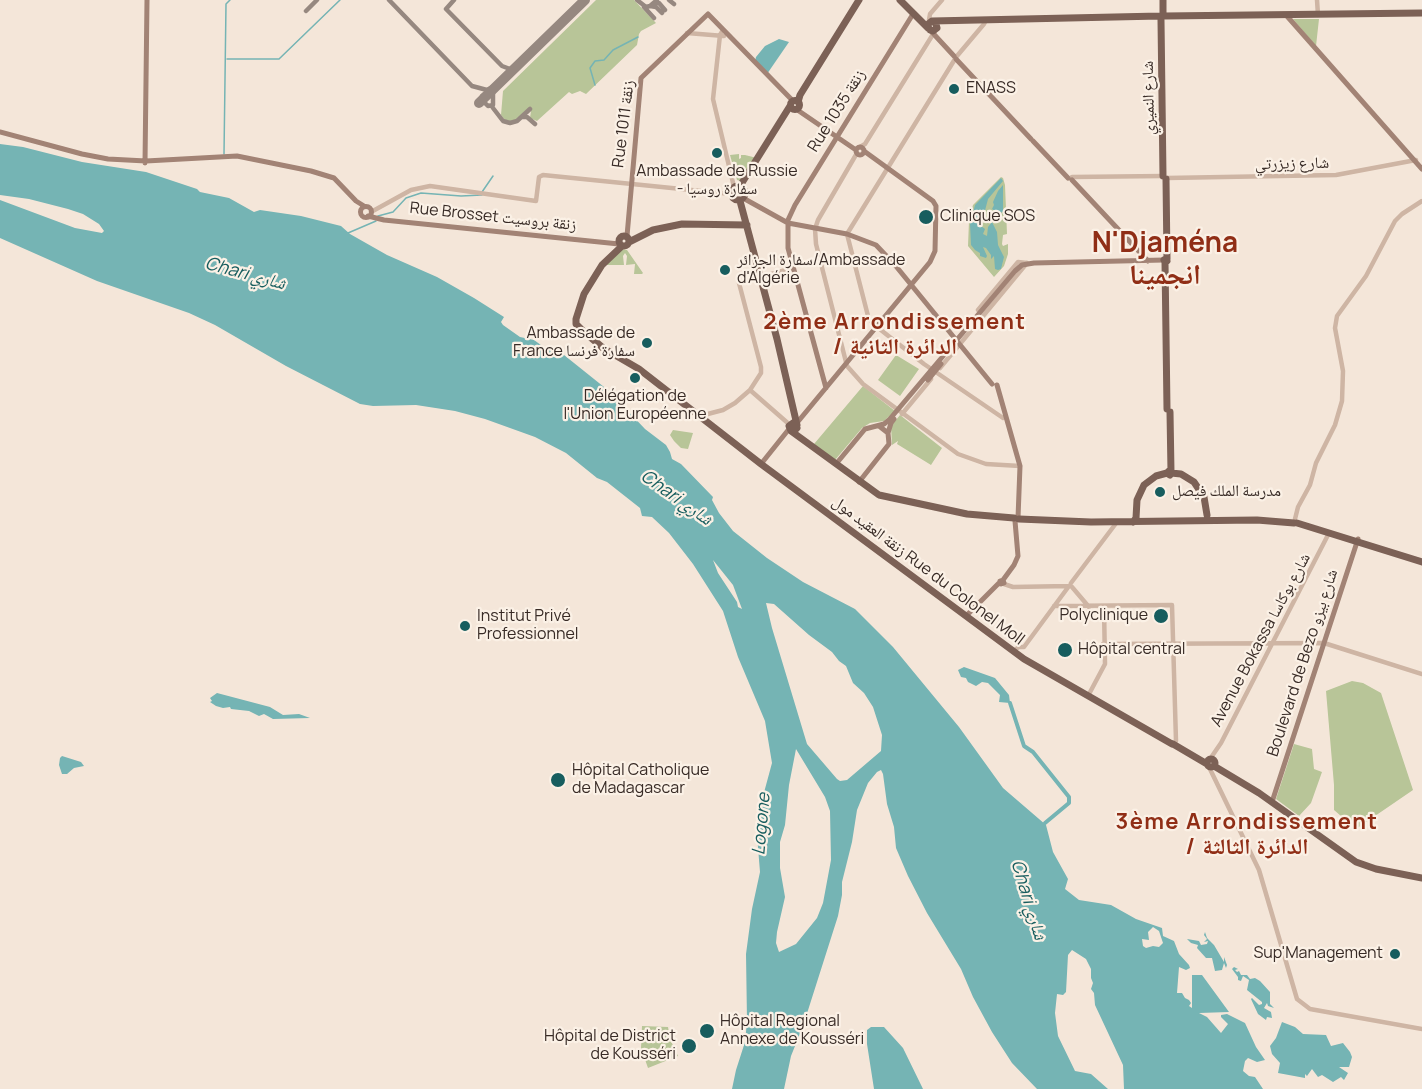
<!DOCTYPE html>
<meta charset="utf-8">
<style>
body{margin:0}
canvas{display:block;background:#f4e6d9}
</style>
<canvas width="1422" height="1089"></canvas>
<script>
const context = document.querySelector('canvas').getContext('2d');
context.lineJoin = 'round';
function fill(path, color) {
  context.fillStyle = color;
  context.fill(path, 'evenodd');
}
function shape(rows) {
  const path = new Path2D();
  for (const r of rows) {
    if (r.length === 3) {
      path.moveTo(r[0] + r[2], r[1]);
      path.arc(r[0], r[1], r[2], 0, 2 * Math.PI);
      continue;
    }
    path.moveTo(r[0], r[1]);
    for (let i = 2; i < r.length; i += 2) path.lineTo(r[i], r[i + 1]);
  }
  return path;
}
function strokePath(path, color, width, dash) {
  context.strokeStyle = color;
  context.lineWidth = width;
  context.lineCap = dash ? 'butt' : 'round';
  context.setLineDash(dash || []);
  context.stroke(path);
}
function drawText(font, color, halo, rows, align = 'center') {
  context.font = font + ' Manrope,"Noto Naskh Arabic",sans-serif';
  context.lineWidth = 4.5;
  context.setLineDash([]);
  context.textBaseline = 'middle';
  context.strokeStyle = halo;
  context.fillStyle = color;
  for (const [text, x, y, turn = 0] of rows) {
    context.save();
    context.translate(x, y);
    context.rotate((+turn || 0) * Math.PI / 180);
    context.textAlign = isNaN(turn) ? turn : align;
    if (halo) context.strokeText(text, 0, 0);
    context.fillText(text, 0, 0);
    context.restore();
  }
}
const green = shape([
 [596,0,634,0,656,23,641,31,639,34,637,45,586,94,580,91,572,94,569,92,537,121,530,118,531,111,529,108,514,121,509,122,504,119,501,115,503,91],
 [1293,19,1319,19,1316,46],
 [739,154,739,159,741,158,741,155,745,155,757,158,741,181,737,180,730,155],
 [1001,177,1003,178,1005,185,1007,234,1003,235,1002,244,1003,246,1008,244,1008,254,1004,266,994,277,968,246,969,221,973,205],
 [622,249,627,250,643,273,642,274,634,274,635,264,626,265,627,256,625,253,623,256,624,265,605,265],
 [896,355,919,369,900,396,878,380],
 [863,386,895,411,884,421,870,423,862,428,835,460,814,444],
 [900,415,942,448,931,465,897,444,898,441,892,445,891,426],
 [673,430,693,433,688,449,681,448,674,441,670,435],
 [1352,681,1363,683,1381,693,1413,790,1356,829,1334,810,1334,785,1326,691],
 [1294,744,1312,749,1314,769,1322,772,1311,803,1299,816,1276,799],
 [642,1026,668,1027,670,1039,678,1056,648,1068,641,1048]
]);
const water = shape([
 [779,39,789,42,767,74,755,61,756,57,765,46],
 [0,144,23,147,82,162,146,172,197,189,200,192,229,198,254,212,260,210,301,216,341,226,350,234,387,255,437,277,474,298,504,317,501,322,503,325,520,337,534,340,545,348,554,347,609,391,645,429,666,445,670,452,672,459,681,464,713,497,712,500,719,513,733,531,767,558,803,582,855,609,893,647,959,727,1003,788,1046,825,1053,852,1068,879,1065,889,1079,900,1111,905,1136,919,1162,928,1163,936,1174,941,1179,954,1189,965,1190,968,1186,970,1179,967,1177,993,1182,993,1185,998,1189,1000,1191,1003,1189,1006,1192,1008,1192,975,1202,975,1229,1012,1199,1013,1207,1017,1221,1033,1228,1024,1221,1017,1221,1015,1227,1014,1245,1023,1256,1047,1265,1060,1257,1062,1248,1058,1245,1061,1243,1071,1249,1076,1255,1077,1263,1089,1124,1089,1123,1065,1095,1005,1094,993,1091,989,1093,983,1091,978,1091,969,1086,959,1072,950,1068,955,1066,992,1063,995,1057,994,1055,1013,1058,1036,1075,1071,1091,1074,1108,1089,1037,1089,1012,1063,992,1032,973,997,961,969,927,913,908,876,896,848,894,827,887,804,883,774,881,770,877,772,868,783,857,810,852,842,842,882,842,895,838,916,803,1026,791,1056,784,1089,732,1089,736,1070,745,1042,747,1021,746,954,752,909,760,872,757,835,760,818,759,811,772,763,765,721,738,657,723,611,693,564,669,533,652,517,642,516,640,508,607,482,597,478,566,453,535,437,485,419,455,411,416,405,373,406,360,404,286,366,215,325,189,313,97,281,0,238,0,200,75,228,102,233,104,231,99,224,83,214,68,209,29,199,0,195],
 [713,560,733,585,742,609,738,607,737,602,718,573],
 [766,603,774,604,809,635,832,652,839,661,846,666,853,683,864,693,873,707,882,735,881,751,847,780,840,781,837,779,807,744,772,628],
 [796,749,825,797,830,811,831,860,823,903,817,918,796,944,779,952,776,943,777,932,785,897,780,868,780,842,785,825,789,785],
 [1153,927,1159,931,1163,943,1159,947,1153,946,1146,948,1143,946,1142,939,1149,940,1148,932],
 [1001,178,1003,181,988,199,981,226,985,229,983,234,987,236,988,227,992,222,997,232,998,245,1004,257,1001,269,998,270,995,269,994,256,991,259,991,255,986,248,983,247,987,256,986,258,980,256,980,253,975,250,971,245,970,224,975,205],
 [1003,185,1003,212,999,213,992,209,994,205,993,202,998,191],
 [964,667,995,678,1009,695,1010,703,999,702,1000,695,988,683,982,682,976,686,968,682,966,678,961,677,958,670],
 [217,693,270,707,283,715,299,714,310,718,273,719,264,714,259,716,249,711,231,709,230,707,223,708,216,706,210,702,212,701,210,698],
 [62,756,81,762,84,766,74,768,67,774,62,774,59,765,60,758],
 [1205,932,1207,938,1214,945,1224,962,1224,957,1227,965,1226,968,1224,963,1222,970,1215,971,1212,958,1206,958,1197,948,1198,945,1191,943,1187,939,1199,941,1201,945,1207,944,1208,941,1204,942,1207,939,1204,935],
 [1234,967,1238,969,1235,970,1237,972,1239,971,1241,975,1247,975,1250,979,1255,978,1260,981,1270,992,1270,1004,1274,1008,1268,1006,1267,1003,1264,1008,1271,1012,1272,1018,1267,1017,1266,1020,1258,1014,1251,999,1252,998,1259,1005,1262,1004,1262,1002,1247,990,1249,980,1243,976,1241,981,1238,980,1238,977,1232,969],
 [1282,1022,1295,1027,1303,1034,1326,1035,1331,1046,1343,1043,1350,1052,1352,1057,1349,1067,1339,1067,1348,1073,1344,1080,1341,1077,1333,1082,1322,1075,1318,1077,1312,1069,1307,1076,1305,1074,1305,1078,1278,1073,1280,1063,1272,1054,1270,1046,1276,1038],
 [871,1027,884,1027,903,1048,923,1089,874,1089,867,1044,867,1030]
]);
const stream = shape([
 [227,59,279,59,340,0],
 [595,85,590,68,595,61,604,60,613,50,638,37],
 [224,154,226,4,230,0],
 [482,192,493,176],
 [378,216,393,212,406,198,421,193,461,196,482,195],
 [348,233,376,221]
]);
const river = shape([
 [1010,703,1024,746,1033,752,1069,797,1069,803,1045,823]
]);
const taxiway = shape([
 [389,0,472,86,487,90,498,84,493,91,493,105,488,106,482,100,482,96,487,92,491,91],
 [454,0,446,9,502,66,510,69,519,65],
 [637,0,646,7,650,6,657,0],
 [669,0,674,4],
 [654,3,659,3,665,10],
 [650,6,656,7,662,13],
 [644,7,654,18],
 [306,11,317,0],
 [493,108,503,121,510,123,517,121,530,109],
 [522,117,527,117,535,124]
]);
const runway = shape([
 [479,103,585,0]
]);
const tertiary = shape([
 [1317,0,1318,15],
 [929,20,930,14,942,0],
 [723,30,720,35,713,99,734,187],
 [687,33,724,36],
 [957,56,984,24,986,20],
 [955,59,847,234,868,316,872,323,924,364,1003,418],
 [860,147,865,144,935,31],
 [857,153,818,220,815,229,816,244,847,366,863,384,958,454,986,464,1020,466],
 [1072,177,1163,176],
 [1167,178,1336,175,1416,160],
 [371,212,411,190,430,186,536,201,539,177,543,175,731,194],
 [978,310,1018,262,1027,263],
 [940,368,1027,263],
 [750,390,790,425],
 [902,414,931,379],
 [700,416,723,410,735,403,750,390,761,373,761,367,739,283,793,268],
 [1295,519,1298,507,1310,485,1316,463,1335,425,1342,401,1343,371,1335,328,1337,316,1366,276,1395,221,1402,214,1422,201],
 [1071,583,1117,522],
 [1004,584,1013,587,1069,586],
 [1072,587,1089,607],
 [1054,606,1172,605,1176,741],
 [1103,644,1324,643,1422,674],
 [1013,651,1019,647,1024,647,1069,586],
 [1088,696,1105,664,1104,607],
 [1210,759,1221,743,1329,533],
 [1209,767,1259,870,1297,999,1310,1009,1422,1029]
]);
const secondary = shape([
 [1286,15,1422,169],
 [930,30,954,56],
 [956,59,1031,139],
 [796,109,856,150],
 [0,132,82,154,108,159,146,161,237,156,311,171,334,178,356,201,364,206],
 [1033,141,1068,178],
 [860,151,4],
 [145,163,147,0],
 [1072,180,1148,261],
 [743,198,788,223,847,234,876,245,895,265,992,384],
 [366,212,5.5],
 [368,216,384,220,619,244],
 [627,236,641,78,708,14,793,101],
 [928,380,941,364],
 [997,385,1020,466,1018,518],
 [826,388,788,248,788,220,795,205,913,14],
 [796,424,930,262,935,251,936,206,933,201,864,151],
 [888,433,891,423,894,419],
 [761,464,789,429],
 [836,464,865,429,884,424,889,420,1015,271,1022,265,1034,263,1164,260],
 [859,482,889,444,888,433,879,426],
 [1003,580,1000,581,1001,584,1004,583,1003,580,1014,565,1018,556,1015,521],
 [966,616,1000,582],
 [1272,802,1358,539]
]);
const primary = shape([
 [900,0,928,28],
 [1160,16,1163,15,1163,0],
 [1164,16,1422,13],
 [1161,20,1163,176],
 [935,21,937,28,933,31,930,30,927,25,932,21,1160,16],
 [795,105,4.5],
 [798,102,800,95,859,0],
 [1166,179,1167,259],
 [738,193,7],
 [740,186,790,106],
 [740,201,777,339,797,425],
 [624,241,5],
 [629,242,653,230,682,224,747,225],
 [622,246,602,265,584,294,576,319,576,324,582,330,603,348,639,369,761,464,1024,659,1172,744],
 [1165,262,1164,260,1166,259,1167,261,1165,262,1167,409],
 [1170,412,1171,472],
 [793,432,797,428,793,423,789,426,791,431,879,495,967,514,1014,518],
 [1171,473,1181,474,1194,482,1204,497,1207,515],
 [1019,519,1091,522,1257,520,1294,523],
 [1133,522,1136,518,1137,500,1144,485,1156,476,1167,473,1170,475,1171,472,1169,471,1167,473],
 [1297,523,1422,562],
 [1173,744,1207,764],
 [1211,763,4],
 [1214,766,1259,793,1356,862,1376,869,1422,878]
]);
const markers = [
 [954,89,6,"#175d5e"],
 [717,153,6,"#175d5e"],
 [926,217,8,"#175d5e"],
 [725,270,6,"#175d5e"],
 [647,343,6,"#175d5e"],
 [635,378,6,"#175d5e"],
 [1160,492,6,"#175d5e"],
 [1161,616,8,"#175d5e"],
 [465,626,6,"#175d5e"],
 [1065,650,8,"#175d5e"],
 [558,780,8,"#175d5e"],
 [1395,954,6,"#175d5e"],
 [707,1031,8,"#175d5e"],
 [689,1046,8,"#175d5e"]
];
const poiNames = [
 ["ENASS",966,89],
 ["Ambassade de Russie",717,172,"center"],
 ["- سفارة روسيا",717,190,"center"],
 ["Clinique SOS",940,217],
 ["سفارة الجزائر/Ambassade",737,261],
 ["d'Algérie",737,279],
 ["Ambassade de",635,334,"right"],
 ["France سفارة فرنسا",635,352,"right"],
 ["Délégation de",635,397,"center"],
 ["l'Union Européenne",635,415,"center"],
 ["مدرسة الملك فيصل",1172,492],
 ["Polyclinique",1148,616,"right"],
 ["Institut Privé",477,617],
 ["Professionnel",477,635],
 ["Hôpital central",1078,650],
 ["Hôpital Catholique",572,771],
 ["de Madagascar",572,789],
 ["Sup'Management",1383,954,"right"],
 ["Hôpital Regional",720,1022],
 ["Annexe de Kousséri",720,1040],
 ["Hôpital de District",676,1037,"right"],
 ["de Kousséri",676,1055,"right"]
];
const streetNames = [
 ["شارع النميري",1149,98,-91],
 ["Rue 1035 زنقة",837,111,-58],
 ["Rue 1011 زنقة",624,124,-83],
 ["شارع زيزرتي",1292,164,-1],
 ["Rue Brosset زنقة بروسيت",493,217,6],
 ["زنقة العقيد مول Rue du Colonel Moll",928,571,37],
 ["Avenue Bokassa شارع بوكاسا",1261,640,-62],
 ["Boulevard de Bezo شارع بيزو",1303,663,-72]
];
const waterNames = [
 ["Chari شاري",245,274,15],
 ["Chari شاري",676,498,35],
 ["Logone",762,824,-85],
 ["Chari شاري",1028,900,73]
];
const districtNames = [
 ["2ème Arrondissement",895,323],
 ["/ الدائرة الثانية",895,348],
 ["3ème Arrondissement",1247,823],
 ["/ الدائرة الثالثة",1247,848]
];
const townNames = [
 ["N'Djaména",1165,244],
 ["انجمينا",1165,276]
];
fill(green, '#b8c598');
fill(water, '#75b4b4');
strokePath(stream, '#75b4b4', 1.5);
strokePath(river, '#75b4b4', 4);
strokePath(taxiway, '#968880', 4.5);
strokePath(runway, '#968880', 10);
strokePath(tertiary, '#ceb5a4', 4.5);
strokePath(secondary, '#a28375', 5);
strokePath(primary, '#7c6156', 7);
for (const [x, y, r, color] of markers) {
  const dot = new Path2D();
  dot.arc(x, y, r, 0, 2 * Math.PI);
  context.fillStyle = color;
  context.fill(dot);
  strokePath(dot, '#fbf1e6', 2);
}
drawText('16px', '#382b26', '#fbf1e6', poiNames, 'left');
drawText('16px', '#382b26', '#fbf1e6', streetNames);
drawText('italic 18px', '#175d5e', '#fbf1e6', waterNames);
context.letterSpacing = '1.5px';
drawText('bold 22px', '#902e16', '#fbf1e6', districtNames);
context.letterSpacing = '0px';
drawText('bold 28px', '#902e16', '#fbf1e6', townNames);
</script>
